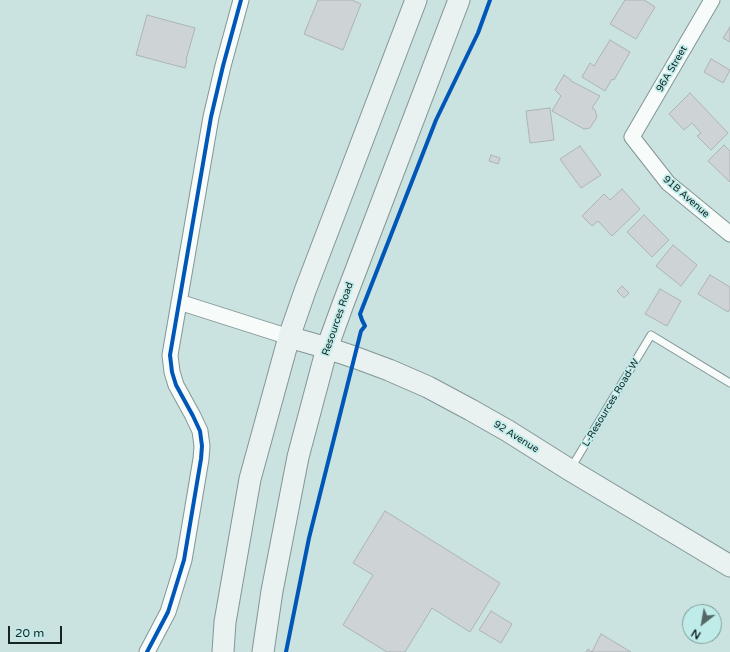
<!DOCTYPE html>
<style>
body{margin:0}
#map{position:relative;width:730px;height:652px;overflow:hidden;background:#cae2e0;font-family:"Varela Round",sans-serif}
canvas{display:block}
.north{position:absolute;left:682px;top:604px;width:40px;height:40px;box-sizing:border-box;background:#bfece9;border:1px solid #7b9c9a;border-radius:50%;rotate:211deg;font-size:11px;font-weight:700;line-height:16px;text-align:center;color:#142524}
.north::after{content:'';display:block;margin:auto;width:14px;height:18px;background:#546766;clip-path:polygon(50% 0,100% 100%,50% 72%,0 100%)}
.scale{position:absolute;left:8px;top:626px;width:54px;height:18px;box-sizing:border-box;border:2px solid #142524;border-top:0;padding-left:5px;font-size:12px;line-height:14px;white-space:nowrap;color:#142524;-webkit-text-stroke:3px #bfece9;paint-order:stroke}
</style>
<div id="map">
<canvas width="730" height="652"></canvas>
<div class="north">N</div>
<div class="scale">20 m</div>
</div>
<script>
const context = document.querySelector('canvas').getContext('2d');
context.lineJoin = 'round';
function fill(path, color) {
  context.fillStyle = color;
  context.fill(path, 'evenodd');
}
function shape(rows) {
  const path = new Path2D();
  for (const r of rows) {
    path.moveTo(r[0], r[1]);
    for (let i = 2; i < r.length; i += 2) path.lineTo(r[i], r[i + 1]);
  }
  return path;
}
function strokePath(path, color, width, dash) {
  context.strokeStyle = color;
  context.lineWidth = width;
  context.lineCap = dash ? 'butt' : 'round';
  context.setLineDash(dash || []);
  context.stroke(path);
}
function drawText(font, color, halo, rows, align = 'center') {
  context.font = font + ' "Varela Round",sans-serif';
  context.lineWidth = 3.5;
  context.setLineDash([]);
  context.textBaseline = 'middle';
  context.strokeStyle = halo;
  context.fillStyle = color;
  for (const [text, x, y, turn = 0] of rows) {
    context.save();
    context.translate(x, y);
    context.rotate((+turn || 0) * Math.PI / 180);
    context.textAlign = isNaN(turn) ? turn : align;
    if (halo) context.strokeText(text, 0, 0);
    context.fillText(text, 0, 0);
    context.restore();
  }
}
const building = shape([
 [318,0,352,0,361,4,343,50,304,34,318,0],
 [625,0,644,0,655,7,636,39,610,24,625,0],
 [147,15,195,28,186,60,187,60,185,68,136,55,147,15],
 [730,27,730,42,723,38,730,27],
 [610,40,630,52,614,80,612,79,605,91,582,77,590,63,594,66,610,40],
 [711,59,730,70,723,83,704,72,711,59],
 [564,75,571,80,571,81,600,96,592,108,595,110,597,117,590,128,584,129,552,111,561,96,555,90,564,75],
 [690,93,728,133,711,150,697,136,701,133,692,123,684,130,669,114,690,93],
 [550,108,554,140,530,143,526,111,550,108],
 [724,145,730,151,730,182,708,161,724,145],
 [580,146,601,175,581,188,560,159,580,146],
 [491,155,500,158,498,164,489,161,491,155],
 [622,189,640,209,612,236,598,221,592,226,582,216,604,194,610,200,622,189],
 [644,215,669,240,652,257,627,232,644,215],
 [673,245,697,265,681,286,656,266,673,245],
 [710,275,730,287,730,309,728,312,698,294,710,275],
 [622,286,629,293,624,298,617,291,622,286],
 [660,289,681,301,667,326,645,314,660,289],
 [385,511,500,583,470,632,432,608,405,652,387,652,343,625,373,575,353,563,385,511],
 [491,611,512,624,501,643,479,630,491,611],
 [601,634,631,652,586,652,588,649,592,652,601,634]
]);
const lane = shape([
 [571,468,651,335,730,383]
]);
const street = shape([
 [712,0,632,137,668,183,730,234],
 [179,302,289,337],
 [147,652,168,612,184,560,201,459,202,446,200,431,193,416,176,385,172,372,170,355,211,117,223,66,241,0]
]);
const secondary = shape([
 [289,337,327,348,354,357,389,370,428,387,471,410,508,431,570,470,730,566],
 [223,652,225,622,250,479,289,337,305,291,416,0],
 [263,652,272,591,298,457,327,348,343,304,459,0]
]);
const cycleway = shape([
 [147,652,168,612,184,560,201,459,202,446,200,431,193,416,176,385,172,372,170,355,211,117,223,66,241,0],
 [286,652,309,538,361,331,365,326,362,320,360,314,436,120,478,33,490,0]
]);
const streetNames = [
 ["96A Street",672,69,-60],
 ["91B Avenue",686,197,41],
 ["Resources Road",338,319,-71],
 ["L-Resources Road-W",611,403,-59],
 ["92 Avenue",516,437,32]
];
fill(building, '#ced3d6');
strokePath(building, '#adb3b6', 1);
strokePath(lane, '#839695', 9);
strokePath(street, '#839695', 17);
strokePath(secondary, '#839695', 23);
strokePath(lane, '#f7fbfa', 7);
strokePath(street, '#f7fbfa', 15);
strokePath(secondary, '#e9f1f1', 21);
strokePath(cycleway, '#0057b8', 4);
drawText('10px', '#142524', '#bfece9', streetNames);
</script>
